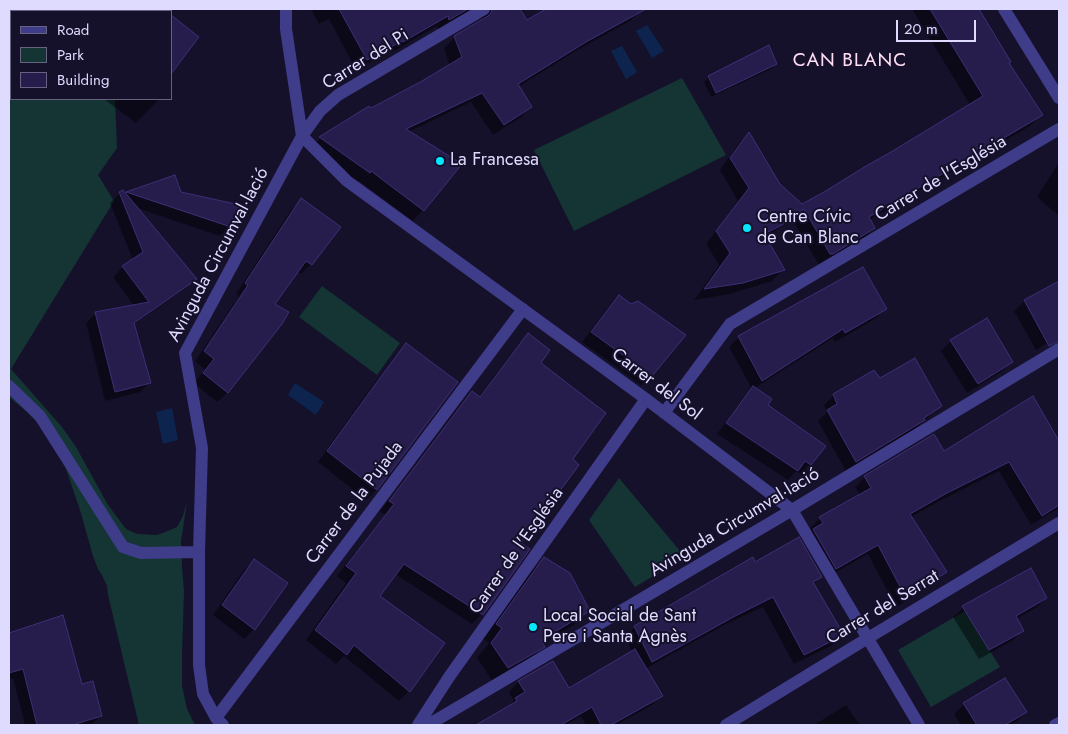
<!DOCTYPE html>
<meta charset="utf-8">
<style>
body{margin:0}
#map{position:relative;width:1068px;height:734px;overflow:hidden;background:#16112b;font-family:Jost,sans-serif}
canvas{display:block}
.frame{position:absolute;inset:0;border:10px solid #dfdbff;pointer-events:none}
.legend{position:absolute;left:10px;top:10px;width:162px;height:90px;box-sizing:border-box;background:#16112b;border:1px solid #666280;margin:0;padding:6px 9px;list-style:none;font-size:15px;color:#dfdbff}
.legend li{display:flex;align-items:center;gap:10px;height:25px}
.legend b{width:25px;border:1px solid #666280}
.scale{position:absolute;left:896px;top:20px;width:80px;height:22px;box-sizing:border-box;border:2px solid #dfdbff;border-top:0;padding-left:6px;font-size:15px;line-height:18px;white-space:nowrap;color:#dfdbff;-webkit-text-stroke:4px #16112b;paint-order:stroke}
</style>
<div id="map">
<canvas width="1068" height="734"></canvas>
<div class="frame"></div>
<ul class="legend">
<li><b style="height:6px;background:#3f3c8a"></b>Road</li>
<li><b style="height:14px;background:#143534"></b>Park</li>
<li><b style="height:14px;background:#271d4c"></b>Building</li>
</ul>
<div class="scale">20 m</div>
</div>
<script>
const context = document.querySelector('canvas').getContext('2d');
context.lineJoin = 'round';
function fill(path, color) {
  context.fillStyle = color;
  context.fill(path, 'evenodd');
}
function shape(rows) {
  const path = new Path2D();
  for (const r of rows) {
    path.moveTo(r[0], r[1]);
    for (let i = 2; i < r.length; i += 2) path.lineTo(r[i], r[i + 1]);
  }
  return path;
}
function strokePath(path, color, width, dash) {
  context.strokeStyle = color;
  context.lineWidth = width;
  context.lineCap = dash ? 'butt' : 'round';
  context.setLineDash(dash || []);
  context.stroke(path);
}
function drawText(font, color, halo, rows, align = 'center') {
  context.font = font + ' Jost,sans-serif';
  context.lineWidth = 4;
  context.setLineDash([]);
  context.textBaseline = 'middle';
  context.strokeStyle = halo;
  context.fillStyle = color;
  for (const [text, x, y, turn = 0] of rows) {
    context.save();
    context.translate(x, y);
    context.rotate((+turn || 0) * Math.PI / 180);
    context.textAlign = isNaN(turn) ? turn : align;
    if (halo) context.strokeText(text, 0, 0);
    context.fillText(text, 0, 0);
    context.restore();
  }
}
const green = shape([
 [9,9,111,9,111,11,11,11,11,99,115,99,117,148,98,175,114,201,11,369,62,427,76,447,108,505,126,529,137,534,156,535,163,533,177,527,183,516,187,502,181,541,182,568,184,591,182,653,182,686,187,709,195,725,139,725,108,595,107,586,102,575,98,569,93,556,80,510,63,460,50,436,27,412,9,397],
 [682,78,726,155,574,231,534,150],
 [322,286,400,343,377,375,299,317],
 [619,478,685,557,635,587,589,520],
 [965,611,1000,667,931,707,898,650]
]);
const water = shape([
 [647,25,664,51,652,58,636,31],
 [622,46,637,72,626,79,611,51],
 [295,383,324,402,316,415,288,395],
 [172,408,178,440,163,444,156,412]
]);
const shadow = shape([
 [141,9,162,9,165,11,139,11],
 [311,9,492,9,497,32,526,22,549,9,640,9,641,10,630,21,574,52,518,87,530,107,520,118,493,135,471,102,408,132,460,164,423,210,413,221,359,181,358,182,310,149,320,138,369,108,371,109,450,66,444,48,455,37,482,20,478,13,438,30,437,26,392,52,390,50,356,70,329,19,319,24],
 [912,9,978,9,1010,61,1008,63,1041,115,1030,126,869,220,874,228,863,240,819,265,792,219,765,238,783,269,772,281,730,294,694,300,719,265,706,244,738,201,720,170,738,145,749,135,779,185,802,206,970,105],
 [776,64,771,69,711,97,704,82,709,77],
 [104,99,159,99,136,123],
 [1059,162,1059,216,1037,197],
 [174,177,180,193,230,226,220,236,137,208,195,278,185,288,133,325,150,382,140,392,105,401,86,323,96,313,134,306,113,277,123,267,133,260,110,203,120,193,125,194,127,193],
 [301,200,311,264,301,274,297,271,273,304,281,323,227,393,217,402,194,383,205,370,195,361,239,296,236,294,291,210],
 [862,269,885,309,875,319,835,342,833,338,755,388,810,464,801,474,796,471,788,480,717,434,744,397,752,389,729,347,739,337],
 [1059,282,1059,336,1036,350,1014,311,1024,301],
 [619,297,631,306,684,335,651,375,641,385,582,342,609,307],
 [528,335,539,363,571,460,519,544,528,549,482,614,472,624,395,574,379,597,443,643,409,691,399,701,344,656,336,664,306,640,346,583,337,576,385,515,380,511,462,403,472,393,478,398,518,345],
 [951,341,1011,362,1001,372,967,393,941,351],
 [406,345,457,382,376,490,366,500,318,462,372,386,396,355],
 [879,380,941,406,914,430,846,471,818,421,827,412,824,405,834,395],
 [1051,432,1059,446,1059,508,1031,525,999,471,936,503,911,517,945,572,935,582,896,607,868,554,826,578,810,528,820,518,860,495,855,487,865,477,944,452],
 [544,559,588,610,574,625,542,644,543,646,529,661,493,682,477,658,489,643,483,639,529,574],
 [254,560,286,583,254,629,244,639,213,615,244,570],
 [755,564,820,577,813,584,843,635,833,645,794,664,763,607,726,624,645,669,662,695,652,705,616,725,586,725,581,716,566,725,478,725,506,709,514,701,509,692,518,682,553,662,569,690,632,652,625,637,635,627],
 [1030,569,1046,598,1036,608,1016,619,1022,631,1012,641,979,659,953,617,963,608],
 [62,617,81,685,101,716,91,725,25,725,13,678,9,680,9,634],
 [964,704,1026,712,1016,722,1010,725,961,725,954,714],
 [846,705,860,725,814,725]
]);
const building = shape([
 [339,9,468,9,449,20,448,16,420,32,403,42,402,41,367,60,339,9],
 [492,9,520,9,527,20,546,9,646,9,586,42,518,84,532,107,504,125,482,93,406,129,462,164,424,211,371,171,370,173,319,137,369,106,371,108,422,81,462,57,454,36,488,16,491,13,492,9],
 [930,9,979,9,1011,62,1009,63,1043,115,869,217,875,228,833,254,830,254,804,209,782,225,764,234,785,270,743,283,704,289,730,253,716,231,749,188,730,158,749,132,780,184,802,204,824,192,866,166,891,152,983,96,930,9],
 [171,15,199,37,171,74,171,15],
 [769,45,777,64,716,93,708,76,769,45],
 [175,175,181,192,240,205,231,227,126,192,175,175],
 [123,190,197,279,134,323,151,383,115,392,95,312,149,302,122,266,143,252,119,192,123,190],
 [301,198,341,227,312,265,306,261,275,304,289,312,282,324,228,393,203,373,214,359,204,351,248,285,245,283,301,198],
 [863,267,887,309,845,333,843,329,762,381,738,336,863,267],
 [1059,281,1059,341,1049,346,1024,300,1059,281],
 [619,295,631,304,638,301,686,335,652,376,591,332,619,295],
 [987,318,1013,362,978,384,950,340,987,318],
 [528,333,550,350,541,363,606,413,573,459,579,465,521,543,530,549,483,615,404,564,380,596,445,643,410,692,354,645,347,655,315,630,356,573,346,566,394,504,389,501,472,391,480,397,528,333],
 [406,343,458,382,377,490,327,451,382,375,406,343],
 [915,358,942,406,924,418,925,420,856,462,827,410,837,404,833,394,874,370,880,378,915,358],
 [753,386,772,399,768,405,826,446,811,465,805,461,798,471,726,423,753,386],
 [1033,396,1059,441,1059,505,1042,516,1009,462,947,493,910,514,947,572,906,598,878,545,836,569,813,529,823,523,819,517,871,488,864,476,934,434,944,451,1033,396],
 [799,537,822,577,813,582,844,635,804,655,773,597,737,615,652,662,634,626,753,557,755,562,799,537],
 [544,557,570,573,590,611,541,640,545,647,508,668,491,643,502,628,496,624,544,557],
 [254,559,288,583,255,630,222,605,254,559],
 [1031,568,1047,598,1016,616,1024,631,989,650,962,606,1031,568],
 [63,615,82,684,93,681,102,716,72,725,37,725,23,669,9,673,9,633,63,615],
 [635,649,663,696,611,725,601,725,592,707,561,725,476,725,517,701,515,698,525,692,518,681,553,661,569,688,635,649],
 [1005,678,1027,712,1005,725,977,725,963,703,1005,678]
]);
const street = shape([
 [484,9,338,95,320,111,302,136,347,181,646,399,792,510,919,725],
 [1004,9,1059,98],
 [9,386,40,416,123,547,141,553,199,552],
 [664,413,730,324,1059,129],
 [216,718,523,309],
 [223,725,216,718,203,694,199,665,199,552,202,448,185,353,302,136,286,29,286,9],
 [418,725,449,677,646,399],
 [428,725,792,510,1059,349],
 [726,725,868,638,1059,523],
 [1055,725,1059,723]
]);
const markers = [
 [440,161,5,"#07e6ff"],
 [747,228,5,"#07e6ff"],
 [533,627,5,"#07e6ff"]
];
const streetNames = [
 ["Carrer del Pi",366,60,-32],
 ["Carrer de l'Església",941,179,-31],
 ["Avinguda Circumval·lació",219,255,-62],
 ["Carrer del Sol",656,385,37],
 ["Carrer de la Pujada",355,503,-53],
 ["Avinguda Circumval·lació",735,523,-31],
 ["Carrer de l'Església",517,551,-55],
 ["Carrer del Serrat",883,608,-31]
];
const poiNames = [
 ["La Francesa",450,161],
 ["Centre Cívic",757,218],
 ["de Can Blanc",757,239],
 ["Local Social de Sant",543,617],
 ["Pere i Santa Agnès",543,638]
];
const neighbourhoodNames = [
 ["CAN BLANC",850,61]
];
fill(green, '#143534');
fill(water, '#0d254e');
fill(shadow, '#0007');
fill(building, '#271d4c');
strokePath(building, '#3e2f78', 1);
strokePath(street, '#3f3c8a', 12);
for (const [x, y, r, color] of markers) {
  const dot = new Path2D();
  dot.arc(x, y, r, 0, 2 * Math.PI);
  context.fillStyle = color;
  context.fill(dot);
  strokePath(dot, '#16112b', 2);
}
drawText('18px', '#dfdbff', '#16112b', streetNames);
drawText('18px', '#dfdbff', '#16112b', poiNames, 'left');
context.letterSpacing = '1px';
drawText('19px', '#ffddf3', '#16112b', neighbourhoodNames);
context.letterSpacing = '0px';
</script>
